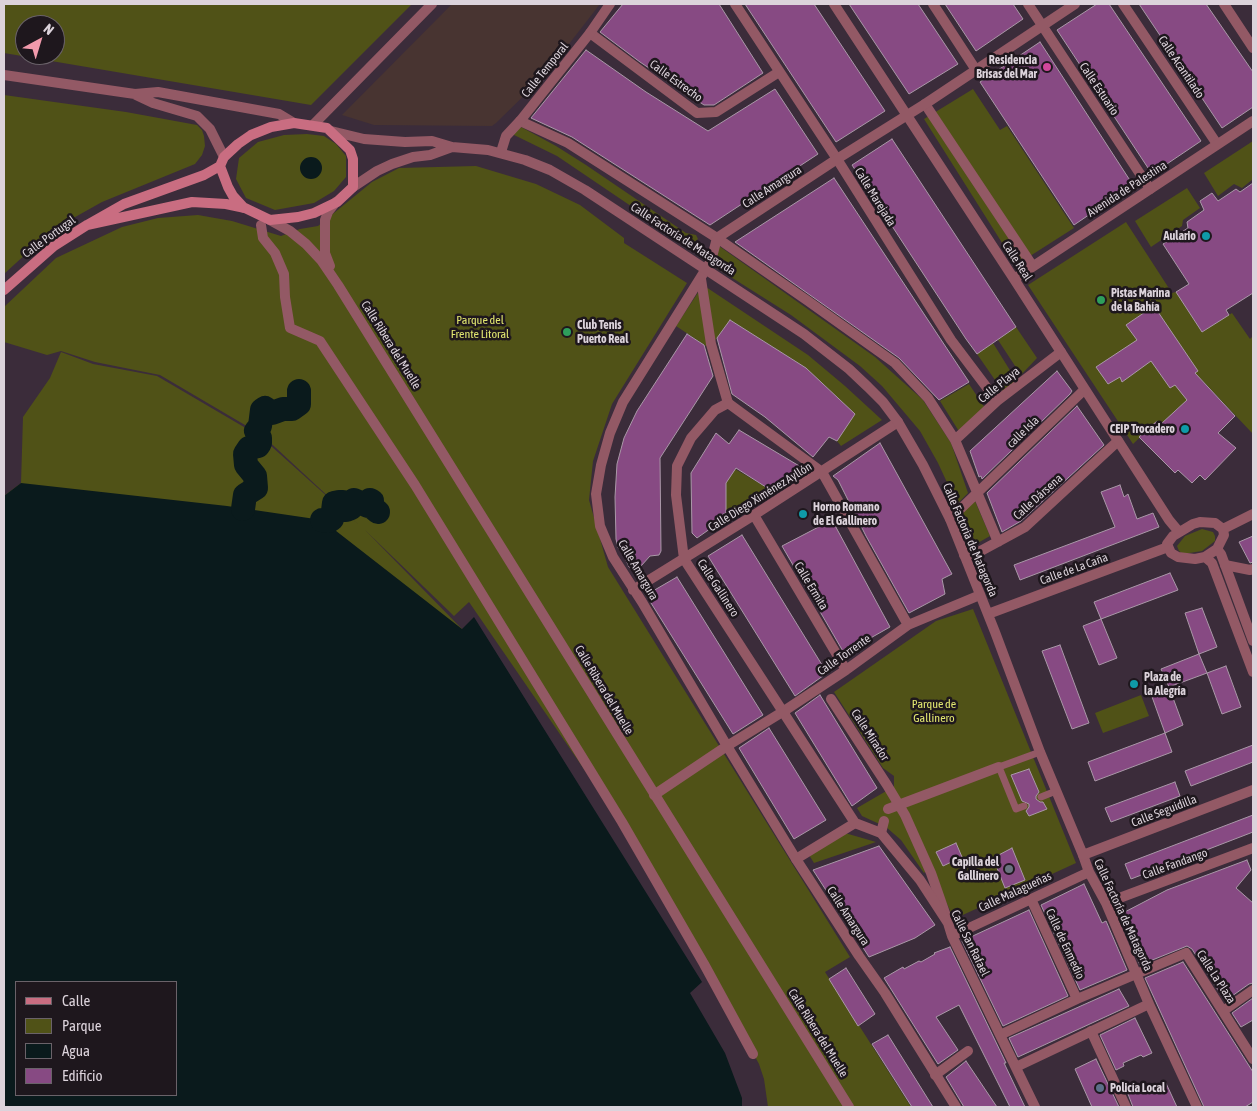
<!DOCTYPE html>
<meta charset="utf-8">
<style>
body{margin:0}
#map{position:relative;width:1257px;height:1111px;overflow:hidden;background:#3b2c3a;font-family:"Asap Condensed",sans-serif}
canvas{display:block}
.frame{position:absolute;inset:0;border:5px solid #dcd3db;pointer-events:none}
.legend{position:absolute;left:15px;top:981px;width:162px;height:115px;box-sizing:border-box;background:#1e171d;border:1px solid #6a6269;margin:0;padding:6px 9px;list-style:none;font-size:15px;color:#dcd3db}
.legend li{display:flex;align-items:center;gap:10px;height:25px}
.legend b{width:25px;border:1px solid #6a6269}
.north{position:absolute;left:15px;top:15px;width:50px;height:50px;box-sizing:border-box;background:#1e171d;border:1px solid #6a6269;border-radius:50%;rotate:39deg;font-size:14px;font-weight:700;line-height:20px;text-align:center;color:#dcd3db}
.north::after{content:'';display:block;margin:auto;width:18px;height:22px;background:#f29aac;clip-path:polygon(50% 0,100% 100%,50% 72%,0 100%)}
</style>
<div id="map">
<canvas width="1257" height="1111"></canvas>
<div class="frame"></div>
<ul class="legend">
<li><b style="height:6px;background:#c96d81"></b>Calle</li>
<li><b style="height:14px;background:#505217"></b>Parque</li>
<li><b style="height:14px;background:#0a1a1c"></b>Agua</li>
<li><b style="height:14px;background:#874a83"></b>Edificio</li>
</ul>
<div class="north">N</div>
</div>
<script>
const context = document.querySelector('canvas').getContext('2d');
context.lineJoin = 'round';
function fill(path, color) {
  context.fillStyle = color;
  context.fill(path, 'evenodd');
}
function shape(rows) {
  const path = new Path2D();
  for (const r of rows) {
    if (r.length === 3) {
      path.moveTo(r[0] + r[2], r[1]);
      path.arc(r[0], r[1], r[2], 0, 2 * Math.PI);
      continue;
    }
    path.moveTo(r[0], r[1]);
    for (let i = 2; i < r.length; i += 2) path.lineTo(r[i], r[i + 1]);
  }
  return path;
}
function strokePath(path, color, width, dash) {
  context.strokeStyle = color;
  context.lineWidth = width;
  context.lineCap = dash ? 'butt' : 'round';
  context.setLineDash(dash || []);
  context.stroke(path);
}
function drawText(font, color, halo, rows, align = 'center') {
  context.font = font + ' "Asap Condensed",sans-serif';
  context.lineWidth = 5;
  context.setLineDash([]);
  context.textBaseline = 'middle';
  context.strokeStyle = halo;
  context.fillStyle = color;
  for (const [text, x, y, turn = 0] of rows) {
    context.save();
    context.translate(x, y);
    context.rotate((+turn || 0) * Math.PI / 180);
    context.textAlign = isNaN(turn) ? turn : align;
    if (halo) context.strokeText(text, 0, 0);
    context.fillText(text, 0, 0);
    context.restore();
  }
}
const commercial = shape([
 [452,4,600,4,545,75,496,123,492,126,374,125,342,115]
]);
const green = shape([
 [4,4,412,4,311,105,4,53],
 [25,25,55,25,55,55,25,55],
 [973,89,1000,130,1007,126,1074,228,1016,265,924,119],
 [4,95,126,112,197,125,202,130,204,136,205,146,202,155,195,164,102,202,52,230,4,274],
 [521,127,556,146,586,165,686,233,696,235,698,239,690,246,557,156,512,134],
 [307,134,324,136,336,144,346,156,346,177,334,191,314,203,275,210,246,198,236,179,239,158,258,142,284,135],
 [1253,141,1253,179,1242,188,1234,184,1218,196,1204,173],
 [476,166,536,184,580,205,624,238,624,243,687,283,612,404,593,461,589,500,608,567,850,957,825,972,911,1107,768,1107,764,1079,759,1064,650,865,469,602,454,616,365,530,462,629,446,1107,4,1107,4,496,21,483,23,417,50,378,61,352,93,364,157,376,261,437,359,525,262,435,160,375,95,362,61,351,47,355,4,342,4,307,56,258,122,227,158,218,198,215,232,221,281,236,300,229,318,226,372,182,399,168],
 [16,982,176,982,176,1095,16,1095],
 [1187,188,1200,208,1183,220,1182,226,1151,247,1135,221],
 [1126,222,1172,293,1176,292,1202,332,1232,313,1250,339,1253,336,1253,434,1201,379,1182,393,1187,400,1161,424,1157,421,1133,444,1028,285],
 [719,246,875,357,923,400,951,443,968,493,957,504,938,463,920,431,882,386,860,366,791,315,715,267],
 [703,285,808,355,845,386,882,420,841,446,837,441,855,414,806,368,730,320,713,343,706,346,676,326],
 [1016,327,1037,358,1021,375,998,340],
 [993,343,1016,380,1004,393,977,354],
 [969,384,985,408,960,433,940,401],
 [735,469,769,489,726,513,726,483],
 [975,501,990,536,976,544,962,512],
 [1202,529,1213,532,1215,536,1215,541,1202,551,1183,554,1179,551,1177,546,1185,536],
 [973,609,1076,863,954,919,894,789,894,776,883,768,834,692,936,621],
 [1141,695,1149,716,1103,733,1095,713],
 [888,790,928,869,924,873,901,840,886,827,862,816,857,808],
 [845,833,876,842,814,863,809,855]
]);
const water = shape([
 [311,168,11],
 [21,483,227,506,322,520,462,629,474,617,702,982,690,993,725,1053,742,1098,742,1107,4,1107,4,496],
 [16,982,176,982,176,1095,16,1095]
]);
const river = shape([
 [243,509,245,495,256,488,255,476,246,465,245,454,249,448,258,446,260,443,260,438,256,431,260,426,262,410,265,408,272,413,283,409,292,409,299,404,299,391],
 [322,520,329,521,332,519,334,503,339,502,343,502,346,510,351,508,354,500,368,506,371,504,370,500,372,501,372,507,378,512]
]);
const building = shape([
 [623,4,719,4,763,73,714,105,704,105,640,62,600,32,623,4],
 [745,4,814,4,885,111,836,142,745,4],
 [849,4,918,4,958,64,909,94,849,4],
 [945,4,1013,4,1023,19,976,51,945,4],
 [1097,4,1109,4,1201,141,1152,174,1057,30,1097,4],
 [1139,4,1206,4,1253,72,1253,107,1222,128,1139,4],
 [1040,42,1133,185,1074,225,980,82,1040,42],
 [586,50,646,92,708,131,775,89,818,154,710,225,572,137,531,118,586,50],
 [892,139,1016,327,977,354,966,339,852,165,892,139],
 [834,178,969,382,939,400,899,358,735,242,834,178],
 [1253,183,1253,293,1226,310,1229,315,1202,332,1176,292,1189,284,1163,244,1188,228,1187,222,1204,210,1200,201,1212,193,1218,201,1236,189,1240,192,1253,183],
 [1154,306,1198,371,1195,373,1235,416,1218,433,1236,448,1205,480,1200,475,1192,483,1178,470,1175,473,1139,437,1157,421,1161,424,1187,400,1175,385,1170,388,1151,361,1122,382,1120,377,1108,384,1096,367,1137,340,1126,325,1154,306],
 [730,320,806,368,855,414,837,441,829,437,813,457,765,417,732,394,717,338,730,320],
 [687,334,704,345,713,376,660,458,661,551,659,555,650,556,641,566,629,567,625,558,624,548,618,548,616,539,615,497,617,464,624,438,637,411,687,334],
 [1057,371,1072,391,1070,394,982,479,981,476,979,477,970,451,1057,371],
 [1077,406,1104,445,1021,521,1002,532,987,493,1077,406],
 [739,430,801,467,769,489,736,468,726,483,726,513,723,514,724,519,697,538,692,533,691,473,716,433,729,444,739,430],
 [880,443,952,574,942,579,945,594,909,613,866,536,838,480,833,476,880,443],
 [1120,485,1124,497,1128,494,1137,519,1153,513,1159,527,1020,580,1014,565,1115,527,1101,492,1120,485],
 [832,520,890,627,844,653,782,546,832,520],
 [742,535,827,673,795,696,708,556,742,535],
 [1253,536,1253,562,1250,563,1239,542,1253,536],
 [1170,573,1178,590,1101,619,1094,602,1170,573],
 [677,577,763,715,733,734,646,595,677,577],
 [1202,608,1217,647,1199,654,1185,613,1202,608],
 [1101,619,1117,658,1099,665,1083,626,1101,619],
 [1060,645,1089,723,1072,729,1042,651,1060,645],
 [1199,654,1207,673,1169,687,1161,669,1199,654],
 [1226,666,1241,707,1222,714,1207,673,1226,666],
 [1169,687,1183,725,1165,733,1151,694,1169,687],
 [820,695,877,788,852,806,795,713,820,695],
 [769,728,826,820,794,839,739,748,769,728],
 [1165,733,1172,752,1095,781,1088,762,1165,733],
 [1253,745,1253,762,1191,786,1185,771,1253,745],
 [1029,769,1039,792,1036,796,1036,799,1040,802,1043,802,1047,809,1029,816,1026,811,1029,807,1029,804,1022,801,1011,775,1029,769],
 [1175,782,1180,796,1111,822,1105,808,1175,782],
 [1253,815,1253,832,1131,879,1125,864,1253,815],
 [956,843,962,857,943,866,936,852,956,843],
 [879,846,935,925,915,938,869,957,813,870,879,846],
 [1012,848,1025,880,1005,888,993,858,1012,848],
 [1247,860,1251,870,1236,888,1253,903,1253,983,1249,984,1225,1001,1192,949,1187,946,1140,965,1119,915,1167,890,1247,860],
 [1084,884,1102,923,1106,921,1127,970,1080,990,1041,905,1084,884],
 [1029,910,1068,996,1003,1026,962,941,1029,910],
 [950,947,1006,1063,1004,1063,1025,1107,1010,1107,959,1005,936,1017,958,1050,938,1064,884,978,903,967,904,969,919,961,921,962,935,954,934,953,950,947],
 [1183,962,1253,1072,1253,1102,1245,1107,1204,1107,1145,978,1183,962],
 [846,968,875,1014,858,1026,829,979,846,968],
 [1119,989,1129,1006,1018,1057,1009,1038,1119,989],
 [1253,998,1253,1020,1241,1027,1232,1013,1253,998],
 [1135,1018,1152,1053,1143,1057,1141,1055,1123,1063,1124,1066,1116,1070,1100,1035,1135,1018],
 [888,1035,933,1107,912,1107,872,1044,888,1035],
 [1096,1059,1119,1107,1092,1107,1075,1069,1096,1059],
 [966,1061,997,1107,964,1107,946,1077,966,1061],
 [1165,1081,1177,1107,1133,1107,1128,1094,1136,1090,1138,1093,1165,1081]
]);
const service = shape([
 [1041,797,1056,791],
 [1024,806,1016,809,999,767,1040,752]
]);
const pedestrian = shape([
 [925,104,1032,265],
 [261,225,263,238,275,253,284,274,285,297,290,328,320,341,415,485,622,822,704,964,753,1054],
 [701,279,711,344,728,403],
 [1225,565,1250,570,1253,569],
 [831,699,887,785,905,815,931,873,946,916],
 [888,809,999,767],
 [881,833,884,821],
 [796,859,855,823],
 [1223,1011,1253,990],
 [1091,1031,1126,1107],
 [935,1075,968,1051]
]);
const minor = shape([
 [735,4,837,159,951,340,997,401],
 [933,4,976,70],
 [1028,4,1150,189],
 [1123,4,1217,144],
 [590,33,697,113,716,112,779,72],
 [520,121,568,143,717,238,808,301,895,363,928,398,955,440,998,542],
 [313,125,432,4],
 [706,269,623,402,610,433,601,465,596,494,600,526,613,557,642,602,727,746,796,859,859,956,885,993,956,1107],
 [955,440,997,401,1061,352],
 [754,515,846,670],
 [950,519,1084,390],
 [964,555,977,553,1025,527,1118,441],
 [633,590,754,515,898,422],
 [908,625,822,472,728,403,715,410,691,438,677,466,676,495,684,559,855,823,881,833,920,880,948,923,952,936,1035,1107],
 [654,795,727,746,784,711,846,670,908,625,980,595],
 [1083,855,1089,872,1106,903,1149,1004,1197,1107],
 [1031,899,1077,999],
 [1106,903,1253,848],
 [952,936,1089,872],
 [1000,1035,1077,999,1186,953,1253,1059],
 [1016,1067,1149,1004]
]);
const tertiary = shape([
 [834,4,1014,279,1169,520,1179,532],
 [1224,4,1253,48],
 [4,75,135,94,158,92,279,114,294,123],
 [136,95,153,103,197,116,210,129,224,157],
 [331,131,364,139,405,142,432,141,452,147,488,150,525,160,550,170,585,190,804,334,849,369,868,387,883,402,898,422,923,465,950,519,995,632,1040,752,1083,855,1253,790],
 [501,152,506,136,520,121,590,33,610,4],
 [353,187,377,171,392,164,413,157,430,155,452,147],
 [270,220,290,231,306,244,321,260,338,285,849,1107],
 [330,266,325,253,325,220,328,212,336,202],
 [706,269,711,261,717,238,837,159,925,104,1075,4],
 [1014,279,1253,121],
 [1200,522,1215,523,1223,529,1224,535,1217,549,1205,557,1195,559,1178,557,1171,553,1167,544,1173,536,1193,524,1200,522],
 [1223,529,1253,514],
 [1217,549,1221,554,1253,641],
 [1205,557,1212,563,1253,672],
 [988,614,1168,547]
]);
const secondary = shape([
 [220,166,228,187,233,196,244,208],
 [4,290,54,246,87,225,124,204,204,175,220,166,224,157,238,144,251,135,271,127,294,123,327,128,350,150,353,159,353,187,337,202,314,213,298,217,270,220,245,208,226,204,192,202,87,225]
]);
const markers = [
 [1047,67,5,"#d1479c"],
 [1206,236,5,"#0f9aa8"],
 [1101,300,5,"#2e9e5b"],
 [567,332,5,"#2e9e5b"],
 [1185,429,5,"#0f9aa8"],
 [803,514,5,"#0f9aa8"],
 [1134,684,5,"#0f9aa8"],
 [1009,869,5,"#6b7280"],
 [1100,1088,5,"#5c6f8a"]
];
const poiNames = [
 ["Residencia",1037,60,"right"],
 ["Brisas del Mar",1037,74,"right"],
 ["Aulario",1196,236,"right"],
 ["Pistas Marina",1111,293],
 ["de la Bahía",1111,307],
 ["Club Tenis",577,325],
 ["Puerto Real",577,339],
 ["CEIP Trocadero",1175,429,"right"],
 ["Horno Romano",813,507],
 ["de El Gallinero",813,521],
 ["Plaza de",1144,677],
 ["la Alegría",1144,691],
 ["Capilla del",999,862,"right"],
 ["Gallinero",999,876,"right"],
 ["Policía Local",1110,1088]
];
const streetNames = [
 ["Calle Acantilado",1181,67,56],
 ["Calle Temporal",545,70,-51],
 ["Calle Estrecho",676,81,36],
 ["Calle Estuario",1099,89,56],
 ["Calle Amargura",772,187,-33],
 ["Avenida de Palestina",1127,189,-33],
 ["Calle Marejada",875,197,58],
 ["Calle Portugal",49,237,-36],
 ["Calle Factoría de Matagorda",683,239,33],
 ["Calle Real",1017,261,57],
 ["Calle Ribera del Muelle",391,345,58],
 ["Calle Playa",999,385,-39],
 ["calle Isla",1023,432,-44],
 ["Calle Diego Ximénez Ayllón",760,497,-32],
 ["Calle Dársena",1038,497,-42],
 ["Calle Factoría de Matagorda",970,540,67],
 ["Calle de La Caña",1074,569,-20],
 ["Calle Amargura",638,570,60],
 ["Calle Ermita",811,586,59],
 ["Calle Gallinero",718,588,57],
 ["Calle Torrente",844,655,-35],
 ["Calle Ribera del Muelle",604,690,59],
 ["Calle Mirador",870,735,57],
 ["Calle Seguidilla",1164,811,-21],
 ["Calle Fandango",1175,864,-20],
 ["Calle Malagueñas",1015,892,-25],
 ["Calle Factoría de Matagorda",1123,915,65],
 ["Calle Amargura",848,916,57],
 ["Calle San Rafael",970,943,64],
 ["Calle de Enmedio",1065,944,65],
 ["Calle La Plaza",1216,977,57],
 ["Calle Ribera del Muelle",818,1033,58]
];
const parkNames = [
 ["Parque del",480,320],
 ["Frente Litoral",480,334],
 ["Parque de",934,704],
 ["Gallinero",934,718]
];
fill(commercial, '#483431');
fill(green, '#505217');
fill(water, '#0a1a1c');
strokePath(river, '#0a1a1c', 24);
fill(building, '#874a83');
strokePath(building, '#aa98a8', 1);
strokePath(service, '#935965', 7);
strokePath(pedestrian, '#935965', 10);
strokePath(minor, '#935965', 10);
strokePath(tertiary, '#935965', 10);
strokePath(secondary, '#c96d81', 10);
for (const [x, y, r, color] of markers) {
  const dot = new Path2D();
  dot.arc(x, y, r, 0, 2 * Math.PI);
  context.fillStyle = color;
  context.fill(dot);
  strokePath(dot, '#1e171d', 2);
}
drawText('bold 12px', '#dcd3db', '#1e171d', poiNames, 'left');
drawText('12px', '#dcd3db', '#1e171d', streetNames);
drawText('12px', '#e2e770', '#1e171d', parkNames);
</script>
